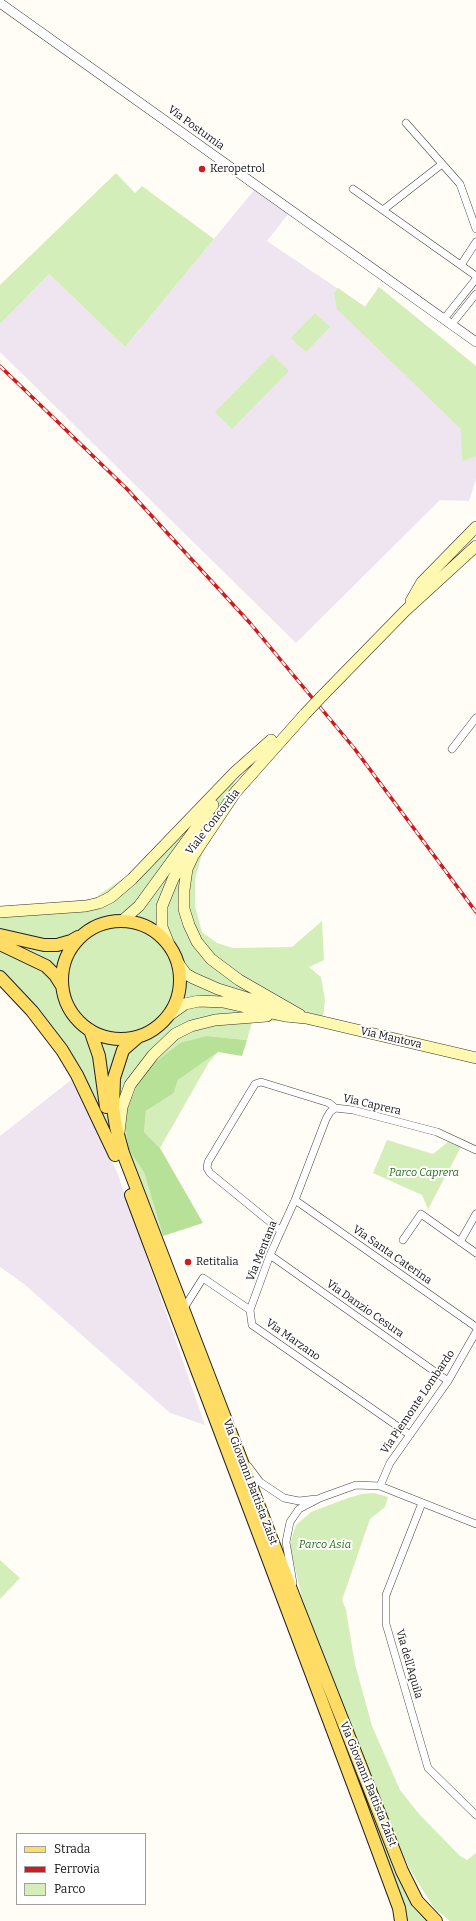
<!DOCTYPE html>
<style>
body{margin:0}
#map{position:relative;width:476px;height:1921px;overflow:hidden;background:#fffdf5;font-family:Bitter,serif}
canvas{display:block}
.legend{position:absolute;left:16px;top:1833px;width:130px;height:72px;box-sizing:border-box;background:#fff;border:1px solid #a0a0a0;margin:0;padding:5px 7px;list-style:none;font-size:12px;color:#111}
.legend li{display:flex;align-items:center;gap:8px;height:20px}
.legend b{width:20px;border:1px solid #a0a0a0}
</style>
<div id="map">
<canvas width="476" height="1921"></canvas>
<ul class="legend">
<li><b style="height:5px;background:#ffdd65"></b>Strada</li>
<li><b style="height:5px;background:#d01a1f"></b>Ferrovia</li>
<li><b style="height:11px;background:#d4eeb9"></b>Parco</li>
</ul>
</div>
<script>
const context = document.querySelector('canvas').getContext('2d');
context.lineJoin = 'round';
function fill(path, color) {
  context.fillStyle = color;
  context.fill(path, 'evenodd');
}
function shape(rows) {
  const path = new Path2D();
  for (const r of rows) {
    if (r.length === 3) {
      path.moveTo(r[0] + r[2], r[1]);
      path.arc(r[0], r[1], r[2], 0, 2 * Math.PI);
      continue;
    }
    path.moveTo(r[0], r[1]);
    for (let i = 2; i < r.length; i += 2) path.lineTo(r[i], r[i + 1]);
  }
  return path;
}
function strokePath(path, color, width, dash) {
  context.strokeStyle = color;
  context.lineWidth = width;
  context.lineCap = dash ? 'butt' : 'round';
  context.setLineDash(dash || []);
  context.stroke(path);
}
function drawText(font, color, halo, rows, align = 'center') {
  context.font = font + ' Bitter,serif';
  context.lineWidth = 4;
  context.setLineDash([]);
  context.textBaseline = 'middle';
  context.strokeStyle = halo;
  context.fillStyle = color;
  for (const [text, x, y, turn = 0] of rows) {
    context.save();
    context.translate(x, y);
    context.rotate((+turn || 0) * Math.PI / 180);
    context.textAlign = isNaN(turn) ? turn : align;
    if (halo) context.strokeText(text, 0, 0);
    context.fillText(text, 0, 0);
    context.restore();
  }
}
const industrial = shape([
 [255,189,289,213,267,241,365,307,379,287,476,366,476,479,469,501,440,500,296,643,0,352,0,324,49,274,125,347],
 [71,1080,117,1172,205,1425,170,1413,24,1284,0,1267,0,1136]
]);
const green = shape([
 [116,173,135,193,142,186,214,239,125,347,49,274,0,324,0,285],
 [379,287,476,366,476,456,462,461,461,429,337,309,334,293,338,288,365,307],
 [315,313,330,327,306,352,291,338],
 [272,354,289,371,232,429,215,412],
 [231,780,236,785,216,829,202,854,195,879,195,906,202,932,217,943,233,948,292,947,322,921,324,960,309,967,321,977,325,1000,322,1027,285,1021,252,1022,247,1040,207,1036,151,1066,129,1149,144,1172,163,1236,69,1054,0,976,0,908,93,899,132,872],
 [218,1052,209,1062,160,1148,144,1132,146,1111,174,1093,178,1080],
 [387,1140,433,1154,448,1142,461,1147,428,1209,422,1195,373,1173],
 [215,1404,405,1891,412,1903,428,1921,407,1921,406,1912],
 [374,1493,388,1497,385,1507,370,1519,342,1600,346,1610,355,1664,372,1726,400,1790,419,1814,460,1856,467,1860,476,1853,476,1921,450,1921,434,1908,411,1871,396,1842,305,1610,291,1551,291,1540,296,1525,311,1512,348,1498,362,1494],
 [0,1560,20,1578,0,1599]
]);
const forest = shape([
 [207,1036,247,1040,242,1056,218,1052,178,1080,174,1093,146,1111,144,1132,160,1148,203,1223,163,1236,144,1172,129,1150,124,1118,136,1088,151,1066,180,1043]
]);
const minor = shape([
 [406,123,460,184,476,229],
 [353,189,476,276],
 [383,210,442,164],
 [461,265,476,242],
 [444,319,476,279],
 [451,325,476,294],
 [452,749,476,718],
 [295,1200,476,1327],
 [281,1231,210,1173,207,1168,208,1162,255,1084,261,1082,329,1103,335,1108],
 [403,1240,421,1214,476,1253],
 [460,1242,476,1214],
 [270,1255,448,1381],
 [184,1308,203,1278,250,1310,252,1325,410,1435],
 [250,1310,270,1255,295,1200,326,1119,330,1112,335,1108,353,1110,437,1132,476,1150],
 [248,1466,260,1482,284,1498,299,1501,316,1499],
 [380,1486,390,1463,448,1381,476,1332],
 [422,1503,386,1595,386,1624,428,1768,476,1815],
 [293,1583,286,1542,290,1522,299,1509,320,1498,356,1485,380,1486,476,1524]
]);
const tertiary = shape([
 [0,3,476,342]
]);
const secondary = shape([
 [411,601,422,582,476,527],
 [323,695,405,611,476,546],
 [237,790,193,856,187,869,184,890,184,909,189,925,197,942,211,959,239,980,300,1015],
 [233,795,305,714],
 [0,912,86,906,99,903,111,897,132,879,235,772,271,740],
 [122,921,139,906,213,805],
 [170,947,162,927,162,906,173,879,190,850],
 [178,963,186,974,193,978,218,989,276,1007],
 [168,1016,185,1004,199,1001,223,1002,285,1016,306,1018,476,1058],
 [119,1132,122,1107,130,1085,153,1055,175,1034,191,1026,215,1020,267,1016]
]);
const primary = shape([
 [121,980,59],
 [0,935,44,945,57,945,71,941,78,937],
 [0,944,46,966,55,975,62,986],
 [0,977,32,1011,62,1050,77,1075,115,1155],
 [90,1030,99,1056,106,1107],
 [138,1037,123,1050,114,1078,113,1108,116,1127,123,1153,297,1605,402,1871,417,1901,436,1921],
 [131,1195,359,1800,399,1908,401,1921]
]);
const rail = shape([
 [0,366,126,488,250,623,354,748,476,912]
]);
const secondaryBridge = shape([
 [305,714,323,695]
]);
const markers = [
 [202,169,4,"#d01a1f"],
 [188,1262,4,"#d01a1f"]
];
const streetNames = [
 ["Via Postumia",196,128,36],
 ["Viale Concordia",213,822,-52],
 ["Via Mantova",391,1038,13],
 ["Via Caprera",372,1105,13],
 ["Via Mentana",262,1251,-68],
 ["Via Santa Caterina",392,1255,35],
 ["Via Danzio Cesura",365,1309,35],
 ["Via Marzano",293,1340,35],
 ["Via Piemonte Lombardo",418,1402,-56],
 ["Via Giovanni Battista Zaist",250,1482,69],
 ["Via dell'Aquila",409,1664,74],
 ["Via Giovanni Battista Zaist",368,1784,68]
];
const poiNames = [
 ["Keropetrol",210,169],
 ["Retitalia",196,1262]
];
const parkNames = [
 ["Parco Caprera",424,1173],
 ["Parco Asia",325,1545]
];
fill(industrial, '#efe5f0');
fill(green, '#d4eeb9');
fill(forest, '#b7e197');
strokePath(minor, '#444', 8);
strokePath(tertiary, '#444', 10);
strokePath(secondary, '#333', 12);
strokePath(primary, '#222', 14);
strokePath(minor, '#fff', 7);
strokePath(tertiary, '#fff', 9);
strokePath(secondary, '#fff8b0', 11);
strokePath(primary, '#ffdd65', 12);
strokePath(rail, '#d01a1f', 3.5);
strokePath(rail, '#fff', 2, [6]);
strokePath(secondaryBridge, '#333', 12, []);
strokePath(secondaryBridge, '#fff8b0', 11);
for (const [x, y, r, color] of markers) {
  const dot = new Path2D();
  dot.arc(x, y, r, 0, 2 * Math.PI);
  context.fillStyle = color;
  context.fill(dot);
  strokePath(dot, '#fff', 1.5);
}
drawText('11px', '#111', '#fff', streetNames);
drawText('11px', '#111', '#fff', poiNames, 'left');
drawText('italic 11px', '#297019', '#fff', parkNames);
</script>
